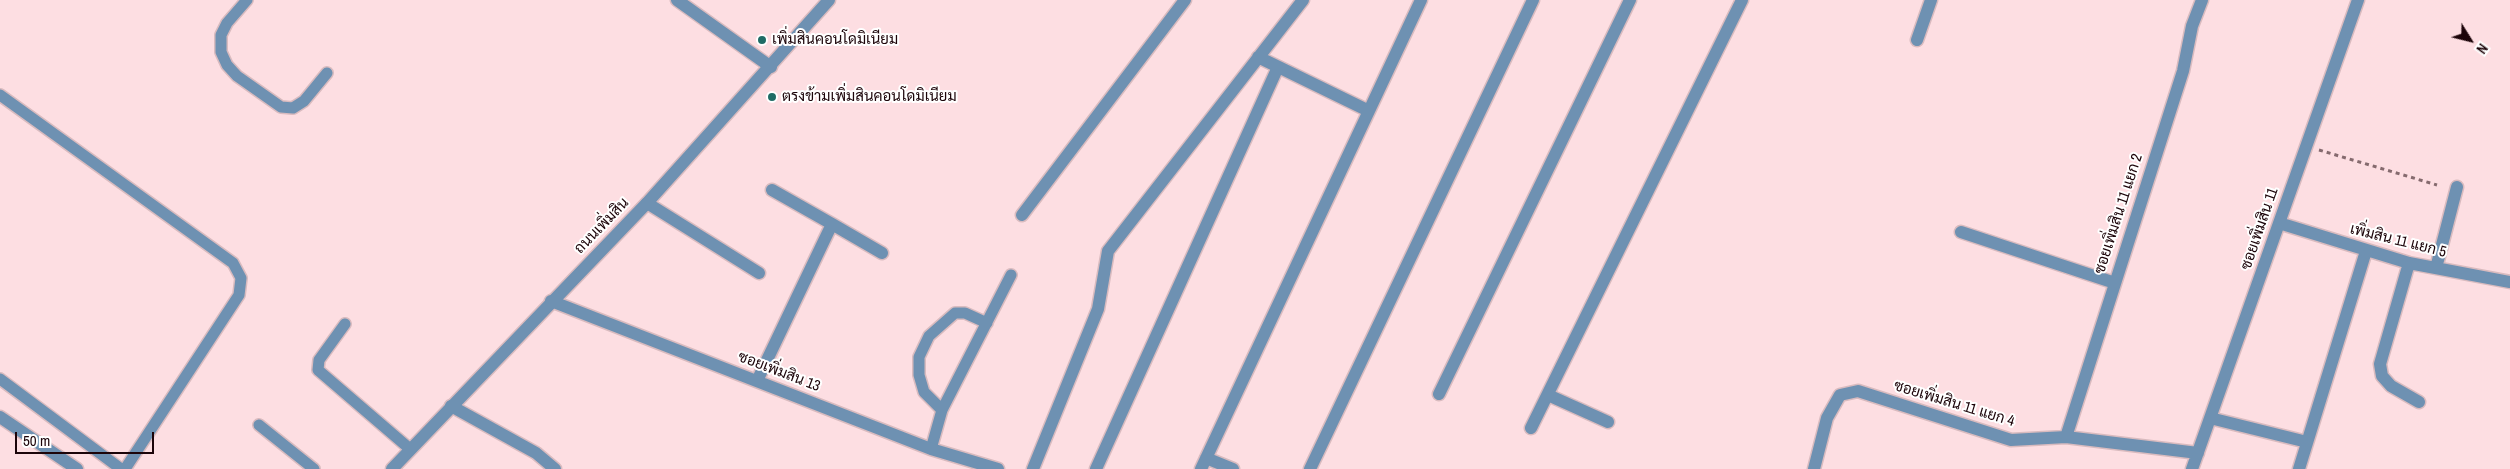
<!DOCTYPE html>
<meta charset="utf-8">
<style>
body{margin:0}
#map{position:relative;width:2510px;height:469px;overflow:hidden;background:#fddee2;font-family:"Archivo Narrow",sans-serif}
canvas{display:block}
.north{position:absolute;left:2445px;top:15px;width:50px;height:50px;-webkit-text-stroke:4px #fff;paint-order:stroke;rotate:126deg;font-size:14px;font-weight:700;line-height:20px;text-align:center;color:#1c0409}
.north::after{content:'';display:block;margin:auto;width:18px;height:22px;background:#1c0409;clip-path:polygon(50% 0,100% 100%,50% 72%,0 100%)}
.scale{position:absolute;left:15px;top:432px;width:139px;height:22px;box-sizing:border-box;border:2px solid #1c0409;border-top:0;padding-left:6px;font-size:15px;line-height:18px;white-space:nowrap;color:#1c0409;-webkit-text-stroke:4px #fff;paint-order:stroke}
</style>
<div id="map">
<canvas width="2510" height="469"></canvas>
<div class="north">N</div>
<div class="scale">50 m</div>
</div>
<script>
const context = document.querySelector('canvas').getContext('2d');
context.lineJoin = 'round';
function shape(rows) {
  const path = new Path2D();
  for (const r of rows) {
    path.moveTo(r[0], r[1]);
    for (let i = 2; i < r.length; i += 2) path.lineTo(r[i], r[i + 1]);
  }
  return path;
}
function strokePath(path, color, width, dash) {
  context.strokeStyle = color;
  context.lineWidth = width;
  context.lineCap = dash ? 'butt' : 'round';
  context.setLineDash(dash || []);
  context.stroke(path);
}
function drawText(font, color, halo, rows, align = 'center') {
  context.font = font + ' "Archivo Narrow",Sarabun,sans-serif';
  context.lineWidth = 4;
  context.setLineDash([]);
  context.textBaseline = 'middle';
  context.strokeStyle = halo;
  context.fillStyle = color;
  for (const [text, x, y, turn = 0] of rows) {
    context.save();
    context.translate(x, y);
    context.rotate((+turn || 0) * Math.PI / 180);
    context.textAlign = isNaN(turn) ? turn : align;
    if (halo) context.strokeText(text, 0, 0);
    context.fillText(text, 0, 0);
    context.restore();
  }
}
const path = shape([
 [2319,150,2437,185]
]);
const service = shape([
 [247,0,227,23,221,35,221,52,227,65,237,76,281,107,293,108,304,101,327,73],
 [0,95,233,263,241,278,239,295,125,469],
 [345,324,319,360,318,370,410,449],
 [0,379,121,469],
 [942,410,924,392,919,375,919,357,929,336,955,313,965,313,987,323],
 [259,425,314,469],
 [931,449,942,410,1011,275]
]);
const minor = shape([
 [677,0,771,67],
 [1917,40,1931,0],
 [1258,57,1369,111],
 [772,190,832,224],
 [647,203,759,273],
 [1022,215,1185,0],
 [2279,223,2409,263,2510,282],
 [1961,232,2115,283],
 [2409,263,2380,364,2382,376,2391,386,2419,402],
 [2436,268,2457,187],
 [551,301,931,449,998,469],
 [757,381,832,224,882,253],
 [1439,394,1630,0],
 [1548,395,1608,422],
 [451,406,536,453,555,469],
 [0,417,77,469],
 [2210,418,2307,442],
 [1531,428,1742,0],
 [2066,437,2183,71,2192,26,2202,0],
 [1206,458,1233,469],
 [1033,469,1098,309,1108,251,1303,0],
 [1096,469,1278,67],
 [1201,469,1421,0],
 [1310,469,1533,0],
 [1814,469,1827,418,1840,395,1858,391,2011,440,2066,437,2198,453],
 [2192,469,2358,0],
 [2299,469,2366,251]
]);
const tertiary = shape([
 [392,469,647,203,829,0]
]);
const markers = [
 [762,40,5,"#206b65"],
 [772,97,5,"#206b65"]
];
const poiNames = [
 ["เพิ่มสินคอนโดมิเนียม",772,40],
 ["ตรงข้ามเพิ่มสินคอนโดมิเนียม",782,97]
];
const streetNames = [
 ["ซอยเพิ่มสิน 11 แยก 2",2119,214,-72],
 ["ถนนเพิ่มสิน",602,226,-46],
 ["ซอยเพิ่มสิน 11",2260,229,-71],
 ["เพิ่มสิน 11 แยก 5",2398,241,14],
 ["ซอยเพิ่มสิน 13",779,372,21],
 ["ซอยเพิ่มสิน 11 แยก 4",1954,404,17]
];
strokePath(service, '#d9bbbf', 14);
strokePath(minor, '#d9bbbf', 15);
strokePath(tertiary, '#d9bbbf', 15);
strokePath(path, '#856a6e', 3, [4, 4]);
strokePath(service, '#6e91b2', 11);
strokePath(minor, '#6e91b2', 12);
strokePath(tertiary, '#6e91b2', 12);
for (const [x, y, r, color] of markers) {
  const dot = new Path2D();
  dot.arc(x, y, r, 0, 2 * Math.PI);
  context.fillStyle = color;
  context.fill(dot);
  strokePath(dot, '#fff', 2);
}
drawText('15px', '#1c0409', '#fff', poiNames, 'left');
drawText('15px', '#1c0409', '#fff', streetNames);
</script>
